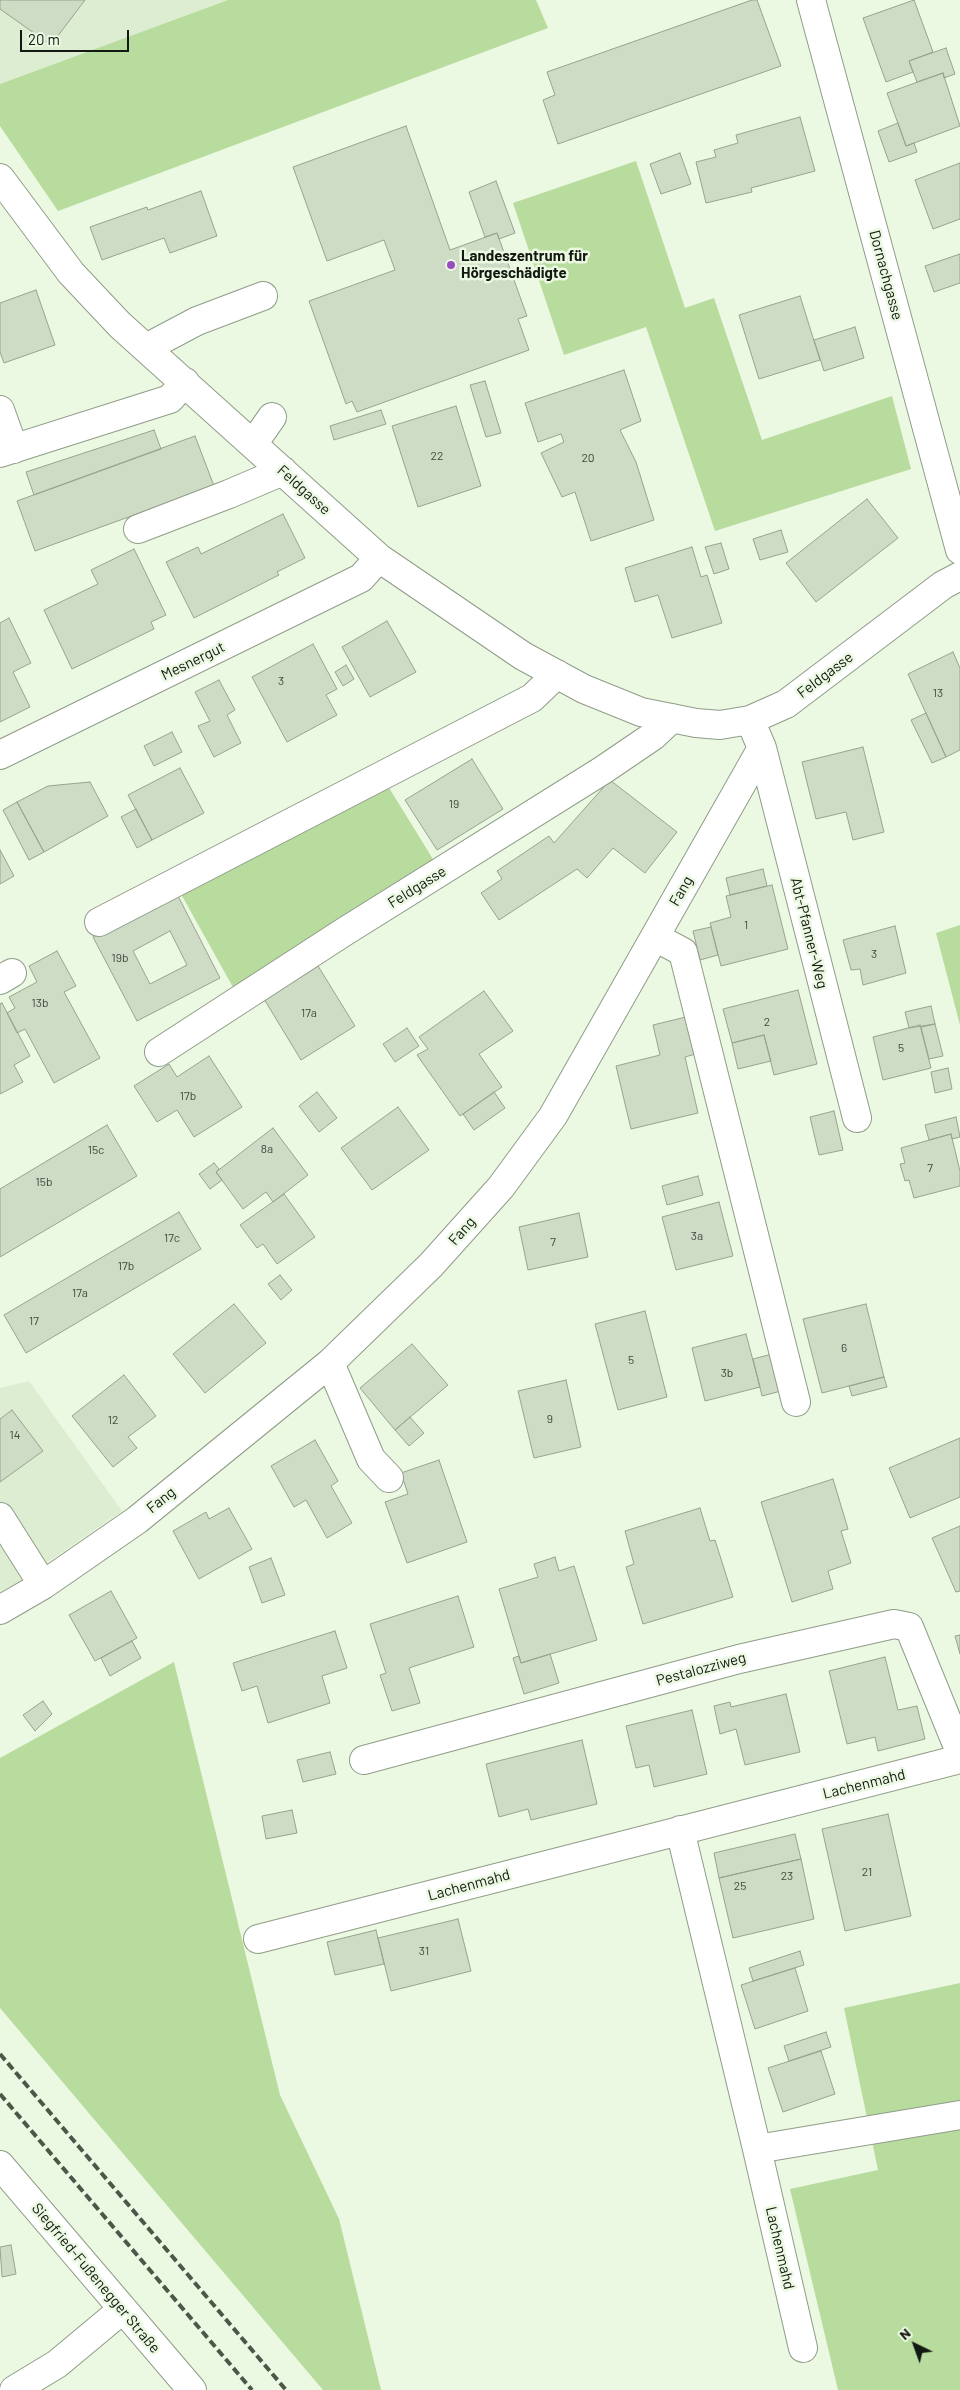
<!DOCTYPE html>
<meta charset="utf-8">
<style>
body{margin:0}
#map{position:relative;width:960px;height:2390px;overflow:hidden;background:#ebf8e2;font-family:Barlow,sans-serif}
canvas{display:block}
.north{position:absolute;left:890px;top:2320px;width:50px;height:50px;-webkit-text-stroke:4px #ebf8e2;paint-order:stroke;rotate:318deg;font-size:14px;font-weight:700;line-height:20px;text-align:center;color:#131810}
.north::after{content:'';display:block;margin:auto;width:18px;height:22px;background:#131810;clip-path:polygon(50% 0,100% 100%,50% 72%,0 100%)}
.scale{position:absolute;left:20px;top:30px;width:109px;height:22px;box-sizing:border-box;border:2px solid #131810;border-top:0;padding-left:6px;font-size:15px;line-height:18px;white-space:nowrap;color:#131810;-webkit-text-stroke:4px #ebf8e2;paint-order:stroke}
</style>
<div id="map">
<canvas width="960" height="2390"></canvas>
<div class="north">N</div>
<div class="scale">20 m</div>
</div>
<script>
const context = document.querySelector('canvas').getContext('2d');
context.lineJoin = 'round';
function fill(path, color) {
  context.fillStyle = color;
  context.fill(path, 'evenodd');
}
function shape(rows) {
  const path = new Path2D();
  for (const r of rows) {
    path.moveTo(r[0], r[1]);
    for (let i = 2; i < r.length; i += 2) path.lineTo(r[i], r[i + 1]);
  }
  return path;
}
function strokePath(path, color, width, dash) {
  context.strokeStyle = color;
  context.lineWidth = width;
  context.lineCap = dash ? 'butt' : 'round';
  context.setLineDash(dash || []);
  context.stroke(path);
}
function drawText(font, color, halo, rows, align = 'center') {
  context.font = font + ' Barlow,sans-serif';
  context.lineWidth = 5;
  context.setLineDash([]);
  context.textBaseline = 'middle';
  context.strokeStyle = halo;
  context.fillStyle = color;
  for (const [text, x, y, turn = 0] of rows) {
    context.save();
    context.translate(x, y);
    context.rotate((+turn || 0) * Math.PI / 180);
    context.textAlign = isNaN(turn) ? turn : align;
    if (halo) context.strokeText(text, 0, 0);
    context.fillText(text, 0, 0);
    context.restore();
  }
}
const built = shape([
 [0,0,228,0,0,84],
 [29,1381,122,1511,0,1595,0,1388]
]);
const green = shape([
 [228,0,536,0,548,28,58,211,0,126,0,84],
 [636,161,685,308,714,298,762,440,892,396,911,469,715,531,646,327,564,355,513,203],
 [386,783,436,864,234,989,181,894],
 [960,925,960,1025,936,933],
 [174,1662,280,2095,339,2219,381,2390,323,2390,0,2008,0,1758],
 [960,1983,960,2390,838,2390,790,2189,878,2170,844,2008]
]);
const building = shape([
 [0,0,85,0,51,45,0,9,0,0],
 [752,0,757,0,781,66,558,144,543,100,555,95,547,72,752,0],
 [914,0,933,52,909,61,913,72,886,82,863,18,914,0],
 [946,48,955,74,944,78,943,73,917,82,909,61,946,48],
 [943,73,960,126,906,146,887,93,943,73],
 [800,117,815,171,751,188,752,192,706,203,696,162,716,157,714,150,738,143,736,135,800,117],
 [898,123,906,146,914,143,917,152,889,162,878,131,898,123],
 [406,126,450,250,497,233,527,316,518,319,529,350,357,412,352,401,346,404,309,301,395,270,384,240,327,261,293,167,406,126],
 [680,153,691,184,661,194,650,164,680,153],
 [960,163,960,219,933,229,915,180,960,163],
 [496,181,515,233,499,239,497,233,485,237,469,192,496,181],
 [201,191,217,236,170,253,164,238,102,260,90,227,147,207,148,210,201,191],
 [960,254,960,283,934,292,925,266,960,254],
 [36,290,55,345,4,363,0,352,0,303,36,290],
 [800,296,820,360,759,379,739,315,800,296],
 [855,327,864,358,824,371,814,340,855,327],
 [624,370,641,421,620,430,636,462,654,520,591,541,575,492,562,497,541,453,564,442,561,434,538,442,525,403,624,370],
 [485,381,501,433,486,437,470,385,485,381],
 [456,406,481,486,418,507,392,426,456,406],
 [381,410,386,424,334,440,330,426,381,410],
 [154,430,161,449,34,495,26,472,154,430],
 [195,436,214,486,35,551,17,501,195,436],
 [867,499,898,538,816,602,786,563,867,499],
 [283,514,305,558,277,572,279,575,194,618,166,562,198,547,201,554,283,514],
 [781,530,788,552,760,560,753,539,781,530],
 [721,543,729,569,714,574,705,547,721,543],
 [692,547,701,577,707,575,722,623,672,638,658,595,635,602,625,568,692,547],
 [134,549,166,615,151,622,154,629,72,669,44,610,98,584,91,570,134,549],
 [9,618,31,663,13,672,30,707,0,722,0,623,9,618],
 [387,621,416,672,370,697,342,647,387,621],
 [313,644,337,689,326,695,337,715,287,742,252,677,313,644],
 [953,652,960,668,960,750,946,757,908,674,953,652],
 [346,665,354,679,343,686,335,672,346,665],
 [219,680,235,710,227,715,241,743,214,757,198,726,210,721,195,692,219,680],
 [926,713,946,757,932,763,911,720,926,713],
 [172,732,182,752,154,766,144,746,172,732],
 [863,747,884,832,853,840,846,812,816,819,802,762,863,747],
 [472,759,503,809,437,850,405,800,472,759],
 [180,768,204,813,152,840,128,795,180,768],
 [610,780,677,832,645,873,613,848,587,878,577,869,499,920,481,893,502,879,497,871,549,836,554,843,610,780],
 [90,782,108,816,44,852,17,802,48,786,90,782],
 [17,802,44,852,29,860,3,810,17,802],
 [136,809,152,840,137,848,121,817,136,809],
 [0,850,14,876,0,884,0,850],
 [763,869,767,886,730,895,726,878,763,869],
 [772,885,788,949,721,966,710,923,731,917,726,896,772,885],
 [177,894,220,978,137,1021,93,937,177,894],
 [170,931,187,965,150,984,133,951,170,931],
 [895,926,906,973,863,985,860,969,851,970,843,940,895,926],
 [711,927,718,955,700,960,693,931,711,927],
 [57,951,76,986,64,992,100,1058,54,1083,25,1029,17,1033,7,1013,15,1008,9,997,37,982,29,966,57,951],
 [318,966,355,1026,301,1060,264,999,318,966],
 [798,990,817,1064,774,1075,764,1035,732,1043,723,1009,798,990],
 [484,991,513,1031,479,1054,502,1087,460,1116,417,1055,428,1049,419,1037,484,991],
 [2,1003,30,1056,14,1065,23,1082,0,1094,0,1004,2,1003],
 [931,1006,935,1024,909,1028,905,1012,931,1006],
 [690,1016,699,1053,685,1057,698,1113,631,1129,616,1066,660,1055,653,1025,690,1016],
 [935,1024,943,1056,929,1059,921,1027,935,1024],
 [920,1025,931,1068,883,1080,873,1037,920,1025],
 [407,1028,419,1046,395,1062,383,1044,407,1028],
 [764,1035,771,1061,738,1069,732,1043,764,1035],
 [209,1056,242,1107,194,1137,177,1110,157,1122,134,1086,169,1064,177,1077,209,1056],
 [948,1068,952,1089,935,1093,931,1072,948,1068],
 [317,1092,337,1118,319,1132,299,1106,317,1092],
 [494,1092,505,1108,474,1130,463,1114,494,1092],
 [398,1107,429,1150,372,1190,341,1148,398,1107],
 [834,1111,843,1150,819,1155,810,1117,834,1111],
 [956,1117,960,1137,952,1139,951,1134,929,1140,925,1125,956,1117],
 [107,1125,137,1176,0,1257,0,1189,107,1125],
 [273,1128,308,1175,273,1202,266,1192,243,1209,216,1172,273,1128],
 [951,1134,960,1171,960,1186,914,1198,909,1180,905,1181,900,1164,905,1163,901,1148,951,1134],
 [214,1163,219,1169,216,1172,222,1180,210,1189,199,1174,214,1163],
 [698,1176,703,1195,667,1205,662,1186,698,1176],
 [284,1194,315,1237,277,1264,263,1244,257,1248,240,1225,284,1194],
 [719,1202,733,1256,676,1270,662,1217,719,1202],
 [179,1212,201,1249,26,1353,4,1315,179,1212],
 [579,1213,588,1257,528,1270,519,1227,579,1213],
 [280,1275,292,1290,281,1300,268,1284,280,1275],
 [234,1304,266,1343,205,1393,173,1354,234,1304],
 [866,1304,884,1377,822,1393,803,1319,866,1304],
 [645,1311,667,1397,618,1410,595,1324,645,1311],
 [746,1334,760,1387,705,1401,692,1348,746,1334],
 [412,1344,448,1385,395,1430,360,1388,412,1344],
 [772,1354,781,1391,762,1396,753,1359,772,1354],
 [124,1375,156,1416,128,1437,137,1448,113,1467,72,1416,124,1375],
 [884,1377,887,1387,852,1396,849,1386,884,1377],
 [566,1380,581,1447,534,1458,518,1391,566,1380],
 [12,1410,43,1451,0,1482,0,1419,12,1410],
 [410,1417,424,1433,409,1446,395,1430,410,1417],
 [960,1438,960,1497,910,1518,889,1468,960,1438],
 [315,1440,338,1481,331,1486,352,1523,327,1538,306,1500,294,1507,271,1466,315,1440],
 [439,1460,467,1542,407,1563,385,1502,408,1494,401,1473,439,1460],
 [833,1479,848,1529,841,1531,851,1563,828,1571,833,1589,792,1602,761,1502,833,1479],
 [229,1508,252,1549,199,1579,173,1531,206,1512,209,1519,229,1508],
 [700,1508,710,1541,715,1540,733,1597,643,1624,626,1567,634,1564,625,1531,700,1508],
 [960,1526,960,1591,956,1592,932,1538,960,1526],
 [555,1557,559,1571,574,1566,597,1640,521,1663,499,1589,538,1577,534,1564,555,1557],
 [271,1558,285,1595,262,1603,249,1567,271,1558],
 [111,1591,137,1638,95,1661,69,1615,111,1591],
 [458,1596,474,1647,409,1668,420,1703,392,1711,380,1675,386,1673,370,1624,458,1596],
 [335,1631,347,1668,322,1676,330,1703,268,1723,257,1686,242,1691,233,1663,335,1631],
 [960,1635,960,1654,955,1636,960,1635],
 [132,1641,141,1658,110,1676,101,1658,132,1641],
 [550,1654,559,1683,524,1694,513,1658,519,1656,521,1663,550,1654],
 [885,1657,898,1710,917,1706,925,1739,878,1751,875,1737,847,1744,829,1671,885,1657],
 [786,1694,800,1752,745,1765,736,1729,720,1734,714,1706,730,1702,731,1707,786,1694],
 [43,1701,52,1714,35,1731,23,1715,43,1701],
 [692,1710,707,1774,654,1787,649,1765,636,1768,626,1726,692,1710],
 [582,1740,597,1804,531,1820,528,1809,499,1817,486,1764,582,1740],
 [330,1752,336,1774,303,1782,297,1760,330,1752],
 [292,1810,297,1833,266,1839,262,1816,292,1810],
 [888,1814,911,1916,845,1931,822,1829,888,1814],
 [795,1834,801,1859,719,1878,714,1853,795,1834],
 [801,1859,814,1919,733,1938,719,1878,801,1859],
 [458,1919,471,1971,391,1991,378,1938,458,1919],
 [376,1930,384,1964,335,1975,327,1942,376,1930],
 [800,1951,804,1965,753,1981,749,1968,800,1951],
 [795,1968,808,2011,755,2029,741,1985,795,1968],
 [826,2032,831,2047,789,2061,784,2046,826,2032],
 [821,2051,835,2094,783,2112,768,2068,821,2051],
 [11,2245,16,2274,2,2277,0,2247,11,2245]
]);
const minor = shape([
 [811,0,960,550],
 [0,178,71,273,120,325,379,558,523,656,584,689,641,712,696,723,720,725,750,720,786,704,943,585,960,576],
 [146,348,197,321,263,296],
 [0,410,14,449],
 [253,444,272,417],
 [0,453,170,399,185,382],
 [138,529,229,494,283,471],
 [762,748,857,1118],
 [0,755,361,578,379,558],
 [99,922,532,698,557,674],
 [655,937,683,952,796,1402],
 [0,980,12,973],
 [159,1052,344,932,603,770,653,736,672,718],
 [330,1363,371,1459,389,1478],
 [0,1517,43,1585],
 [0,1610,43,1585,137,1520,330,1363,431,1265,501,1187,553,1116,762,748,750,720],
 [364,1760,739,1659,894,1624,909,1627,960,1752],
 [680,1830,757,2149,960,2115],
 [258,1939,960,1759],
 [757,2149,803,2348],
 [0,2165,192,2390],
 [14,2390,57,2364,123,2309]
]);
const rail = shape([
 [0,2054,286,2390],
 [0,2094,252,2390]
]);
const markers = [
 [451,265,5,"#994ec0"]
];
const numberNames = [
 ["22",437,456],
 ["20",588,458],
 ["3",281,681],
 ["13",938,693],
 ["19",454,804],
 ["1",746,925],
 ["3",874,954],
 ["19b",120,958],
 ["13b",40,1003],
 ["17a",309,1013],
 ["2",767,1022],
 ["5",901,1048],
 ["17b",188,1096],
 ["8a",267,1149],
 ["15c",96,1150],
 ["7",930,1168],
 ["15b",44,1182],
 ["3a",697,1236],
 ["17c",172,1238],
 ["7",553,1242],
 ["17b",126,1266],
 ["17a",80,1293],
 ["17",34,1321],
 ["6",844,1348],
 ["5",631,1360],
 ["3b",727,1373],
 ["9",550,1419],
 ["12",113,1420],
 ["14",15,1435],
 ["21",867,1872],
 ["23",787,1876],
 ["25",740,1886],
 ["31",424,1951]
];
const poiNames = [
 ["Landeszentrum für",461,256],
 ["Hörgeschädigte",461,273]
];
const streetNames = [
 ["Dornachgasse",886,275,75],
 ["Feldgasse",304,490,42],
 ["Mesnergut",193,661,-26],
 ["Feldgasse",825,675,-37],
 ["Feldgasse",417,887,-32],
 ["Fang",681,891,-60],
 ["Abt-Pfanner-Weg",809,933,76],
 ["Fang",462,1231,-49],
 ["Fang",161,1500,-39],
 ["Pestalozziweg",701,1669,-15],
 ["Lachenmahd",864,1784,-14],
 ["Lachenmahd",469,1885,-15],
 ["Lachenmahd",780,2248,77],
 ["Siegfried-Fußenegger Straße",96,2278,50]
];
fill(built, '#ddedd1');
fill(green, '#b8db9e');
fill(building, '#cedbc5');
strokePath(building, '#98a38f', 1);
strokePath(minor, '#909c88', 30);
strokePath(minor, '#fff', 28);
strokePath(rail, '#4e5549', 4, [8, 4]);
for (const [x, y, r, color] of markers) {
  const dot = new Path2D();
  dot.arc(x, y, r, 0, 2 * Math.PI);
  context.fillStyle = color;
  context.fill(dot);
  strokePath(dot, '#ebf8e2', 2);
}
drawText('12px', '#42493d', null, numberNames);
drawText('bold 15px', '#131810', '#ebf8e2', poiNames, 'left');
drawText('15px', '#131810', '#ebf8e2', streetNames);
</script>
